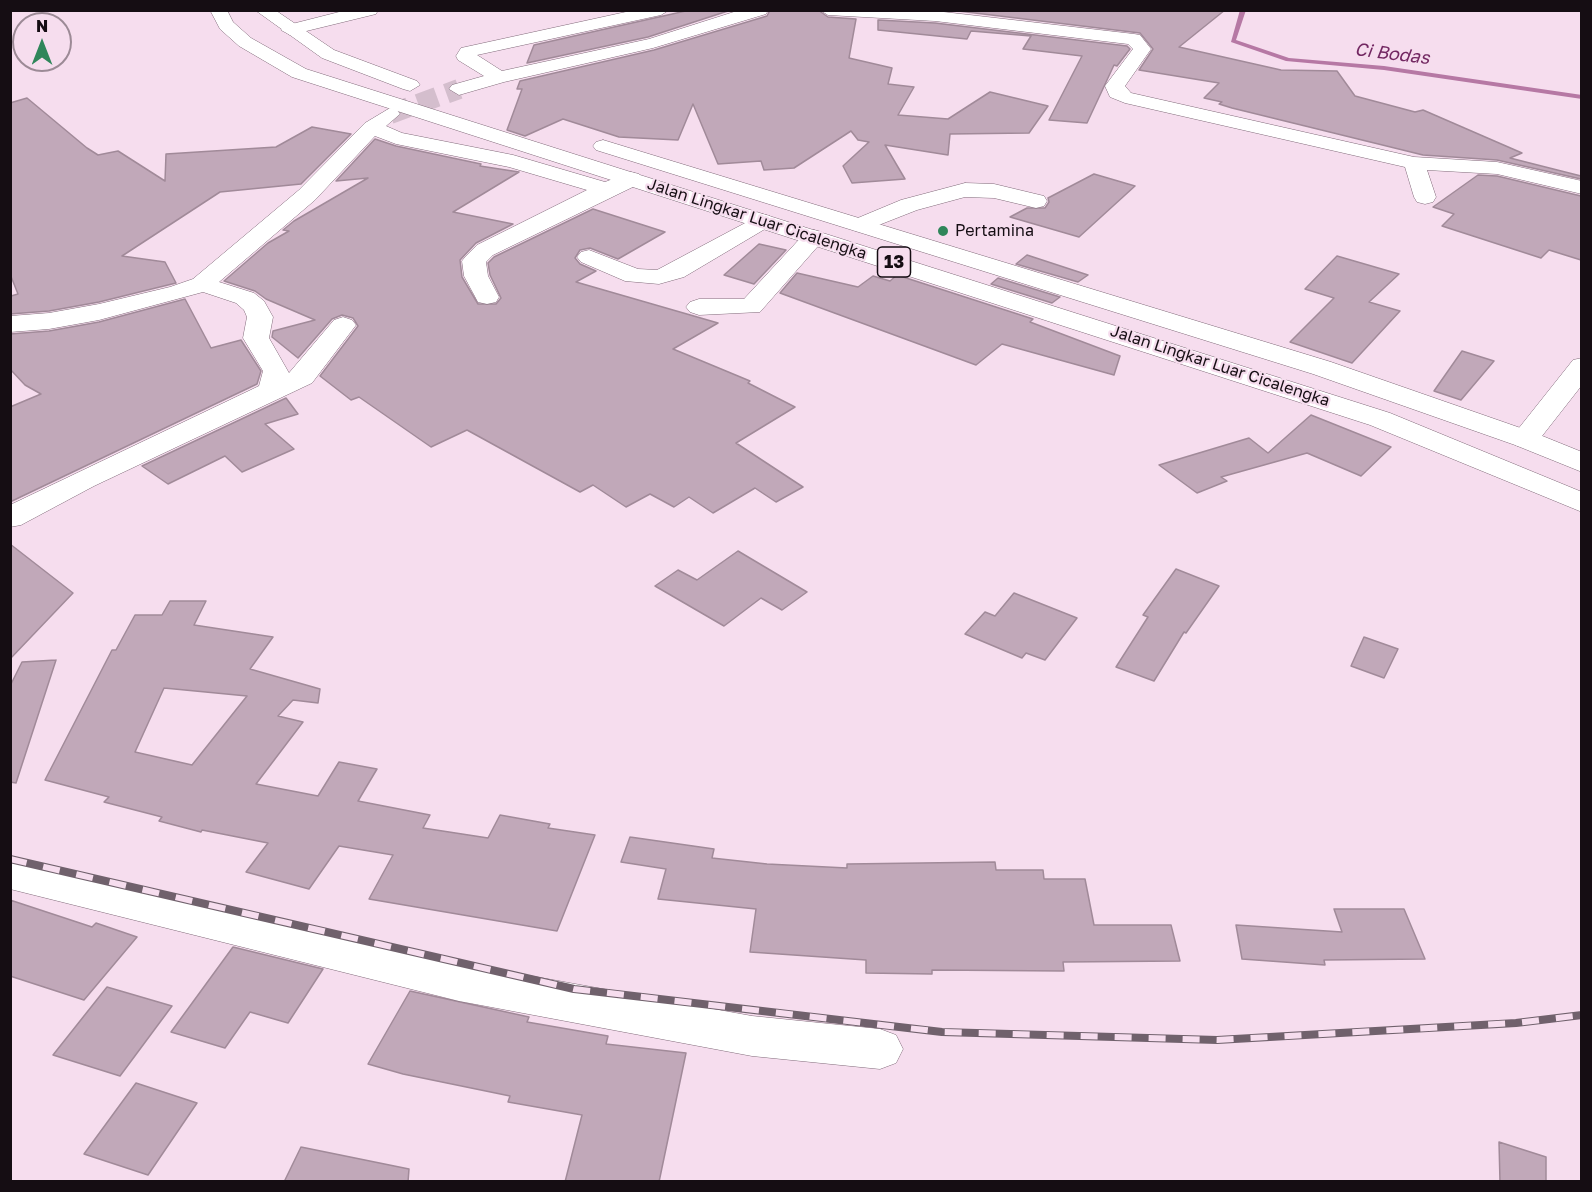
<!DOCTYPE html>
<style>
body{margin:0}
#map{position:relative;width:1592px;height:1192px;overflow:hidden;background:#f6ddee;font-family:"Golos Text",sans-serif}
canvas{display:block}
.frame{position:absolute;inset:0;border:12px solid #150d13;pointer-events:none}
.north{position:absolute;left:12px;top:12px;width:60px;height:60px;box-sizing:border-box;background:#f6ddee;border:2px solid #9c8a96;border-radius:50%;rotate:0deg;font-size:16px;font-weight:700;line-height:24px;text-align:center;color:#150d13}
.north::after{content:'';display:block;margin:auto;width:21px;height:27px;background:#2f865a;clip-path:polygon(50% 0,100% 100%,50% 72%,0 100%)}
</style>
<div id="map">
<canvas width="1592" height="1192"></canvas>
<div class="frame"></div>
<div class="north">N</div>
</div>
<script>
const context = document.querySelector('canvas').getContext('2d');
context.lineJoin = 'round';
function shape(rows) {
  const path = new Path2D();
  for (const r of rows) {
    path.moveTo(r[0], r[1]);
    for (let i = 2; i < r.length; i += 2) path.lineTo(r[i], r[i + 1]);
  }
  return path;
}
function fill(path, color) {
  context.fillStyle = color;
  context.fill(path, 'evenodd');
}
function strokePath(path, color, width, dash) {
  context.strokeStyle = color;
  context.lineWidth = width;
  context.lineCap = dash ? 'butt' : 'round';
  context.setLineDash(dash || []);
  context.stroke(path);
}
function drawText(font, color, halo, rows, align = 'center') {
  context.font = font + ' "Golos Text",sans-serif';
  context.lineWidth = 4.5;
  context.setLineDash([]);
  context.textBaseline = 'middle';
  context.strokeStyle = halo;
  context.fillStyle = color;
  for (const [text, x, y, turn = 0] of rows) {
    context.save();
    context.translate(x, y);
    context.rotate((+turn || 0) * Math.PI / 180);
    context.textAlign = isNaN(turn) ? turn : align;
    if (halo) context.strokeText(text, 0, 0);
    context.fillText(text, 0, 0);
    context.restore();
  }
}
const stream = shape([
 [1240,10,1246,10,1236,40,1289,58,1384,66,1582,95,1582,99,1384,70,1286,61,1231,42,1240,10]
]);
const building = shape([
 [690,10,731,10,648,37,527,63,534,45,690,10],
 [770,10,818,10,828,17,856,19,849,58,892,68,888,84,914,87,898,115,948,119,990,92,1048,106,1029,133,950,134,948,155,885,145,905,179,852,183,843,166,869,142,858,140,851,131,794,168,764,170,761,161,718,164,693,104,678,140,619,137,563,119,525,136,507,130,522,89,517,89,520,81,654,50,767,16,770,10],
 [950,10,1225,10,1179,47,1281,70,1337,71,1355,96,1415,112,1423,110,1522,153,1510,158,1581,176,1581,179,1497,160,1423,155,1232,108,1219,104,1222,102,1204,98,1219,83,1139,70,1153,49,1140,33,950,10],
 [878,20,935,23,1127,46,1130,49,1117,66,1114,65,1087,123,1049,120,1082,56,1023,49,1031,36,971,31,967,39,878,30,878,20],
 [27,98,87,148,98,155,118,151,165,181,166,154,276,147,312,127,351,134,301,184,220,192,122,256,165,262,176,283,99,302,49,311,10,314,11,296,18,294,10,274,10,103,27,98],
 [375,139,396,146,481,164,480,166,519,172,453,212,513,224,476,243,460,260,462,277,478,304,496,304,501,298,490,275,488,263,494,257,593,209,665,232,618,259,590,248,580,250,575,258,580,264,596,271,576,282,718,323,673,349,750,381,748,383,795,407,736,443,803,487,776,502,755,488,713,513,689,497,674,507,650,494,626,507,593,485,580,492,467,430,431,447,359,397,351,400,320,376,358,326,353,318,342,315,332,319,298,358,272,337,273,331,315,320,266,299,255,291,224,281,268,243,289,231,283,230,294,221,368,178,336,181,375,139],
 [1094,174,1135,186,1079,237,1010,217,1027,208,1045,208,1049,202,1048,198,1094,174],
 [1478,175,1497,176,1581,196,1581,260,1549,250,1541,258,1442,226,1454,214,1433,207,1478,175],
 [759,244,786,250,754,284,724,275,759,244],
 [1027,255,1088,275,1078,282,1016,264,1027,255],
 [1337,256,1399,274,1369,302,1400,311,1352,363,1290,342,1334,298,1305,289,1337,256],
 [797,273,858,287,873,276,890,281,897,275,1033,319,1030,322,1120,356,1114,375,1002,344,976,365,780,293,797,273],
 [998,278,1060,297,1052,303,991,284,998,278],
 [185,299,211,348,241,340,261,371,257,384,10,502,10,407,41,394,25,385,10,369,10,334,49,331,99,322,185,299],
 [1462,351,1494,361,1461,400,1434,391,1462,351],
 [286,398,298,414,265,424,294,449,242,472,225,456,168,484,142,466,286,398],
 [1311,415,1391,447,1361,476,1307,453,1221,477,1227,481,1197,493,1159,465,1249,438,1268,453,1311,415],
 [10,544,73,593,10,659,10,544],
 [738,551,807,592,782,610,761,598,724,626,655,586,678,570,697,580,738,551],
 [1176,569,1219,586,1186,633,1184,632,1154,681,1116,667,1148,617,1143,615,1176,569],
 [1014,593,1077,618,1045,660,1026,653,1022,658,965,634,985,612,995,616,1014,593],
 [170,601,206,601,194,625,273,637,250,669,320,689,318,703,293,700,278,716,303,722,256,784,318,796,339,762,377,769,358,801,430,815,423,828,488,838,500,815,550,824,548,828,595,835,557,931,369,899,393,855,339,846,309,889,246,872,268,843,202,830,201,832,159,821,162,817,104,802,109,797,45,780,112,650,116,650,135,615,162,615,170,601],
 [164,688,247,696,192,765,135,752,164,688],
 [1364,637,1398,649,1384,678,1351,666,1364,637],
 [56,660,16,783,10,782,10,686,22,662,56,660],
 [630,837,714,849,712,858,767,864,847,868,847,864,995,862,996,870,1043,870,1044,879,1085,879,1094,925,1171,925,1180,961,1063,962,1064,971,932,970,932,974,866,973,866,960,750,952,756,909,658,899,666,869,621,862,630,837],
 [10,900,92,927,96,923,137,937,84,1000,10,976,10,900],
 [1334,909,1404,909,1425,959,1324,960,1325,965,1242,959,1236,925,1342,932,1334,909],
 [233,947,323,969,288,1023,250,1012,225,1048,171,1032,233,947],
 [107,987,172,1006,120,1076,53,1055,107,987],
 [410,991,529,1017,527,1022,608,1036,606,1044,686,1053,659,1182,565,1182,582,1115,508,1102,510,1096,403,1074,368,1064,410,991],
 [136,1083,197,1103,148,1175,84,1154,136,1083],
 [1499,1142,1546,1157,1546,1182,1500,1182,1499,1142],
 [301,1147,409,1169,408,1182,284,1182,301,1147]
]);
const minorTunnel = shape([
 [390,114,459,89]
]);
const minor = shape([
 [347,10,378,10,376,14,290,35,281,30,284,26,347,10],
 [635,10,669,10,661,15,477,55,502,71,649,39,740,10,768,10,766,14,653,48,504,82,459,95,449,89,452,85,484,76,458,60,456,56,461,48,635,10],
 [820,10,935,11,1134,34,1140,35,1151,49,1125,86,1131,93,1414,157,1497,162,1582,181,1582,194,1497,174,1427,170,1436,197,1433,202,1425,204,1417,202,1414,197,1405,167,1125,103,1110,97,1105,86,1133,49,1128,44,935,21,828,15,820,10],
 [390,108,397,110,400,114,386,126,402,133,513,155,605,182,631,172,639,174,642,179,639,184,493,255,486,262,488,276,499,297,496,302,487,304,478,302,464,276,462,261,466,256,477,245,587,190,509,167,396,144,375,136,315,200,219,282,254,293,264,301,273,317,269,338,289,373,334,320,343,317,352,320,356,325,312,383,94,486,21,525,10,527,10,505,259,386,263,371,243,338,247,317,244,310,236,303,203,292,99,320,49,329,10,332,10,316,49,313,99,304,170,287,193,279,299,190,365,123,390,108],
 [965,183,994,184,1044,196,1047,201,1044,206,1036,208,994,198,965,197,917,210,861,232,853,230,850,225,853,220,901,200,965,183],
 [762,214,770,216,773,221,770,226,684,277,659,284,625,281,581,262,577,257,581,252,589,250,638,269,657,270,762,214],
 [814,230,822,232,826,237,760,312,699,315,690,312,686,307,690,302,699,299,744,299,806,232,814,230],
 [1582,358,1582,385,1535,445,1525,448,1515,445,1511,439,1515,433,1573,360,1582,358],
 [10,857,459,963,752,1016,880,1029,896,1035,903,1049,896,1063,880,1069,752,1056,459,1001,10,889,10,857]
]);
const highway = shape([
 [210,10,227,10,233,22,251,38,306,69,1390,413,1582,492,1582,512,1370,425,292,77,239,46,220,29,210,10],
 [255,10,275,10,334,50,417,81,420,85,410,91,403,89,322,58,255,10],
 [603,140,1331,362,1535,433,1582,452,1582,472,1515,445,1313,374,596,150,593,146,596,142,603,140]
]);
const rail = shape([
 [10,859,574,989,942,1032,1217,1040,1516,1023,1582,1015]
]);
const markers = [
 [943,231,6,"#2f865a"]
];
const farStreetnames = [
 ["Jalan Lingkar Luar Cicalengka",757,219,18],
 ["Jalan Lingkar Luar Cicalengka",1220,366,18]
];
const farPoinames = [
 ["Pertamina",955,231]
];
const farWaternames = [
 ["Ci Bodas",1392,54,7]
];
const shields = [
 [894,262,33]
];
const shieldNames = [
 ["13",894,262]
];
fill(stream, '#b678a4');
fill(building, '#c1a8b9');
strokePath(building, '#a18a99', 1.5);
strokePath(minorTunnel, '#d4becd', 20, [20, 10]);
strokePath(minor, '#816b7a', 1);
strokePath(highway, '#816b7a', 1);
fill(minor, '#fff');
fill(highway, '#fff');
strokePath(rail, '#70616c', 8);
strokePath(rail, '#f6ddee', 6, [17]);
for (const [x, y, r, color] of markers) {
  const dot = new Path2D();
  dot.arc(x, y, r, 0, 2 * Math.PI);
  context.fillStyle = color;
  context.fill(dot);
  strokePath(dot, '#f6ddee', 2);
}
drawText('16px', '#150d13', '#f6ddee', farStreetnames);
drawText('16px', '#150d13', '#f6ddee', farPoinames, 'left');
drawText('italic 18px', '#732862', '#f6ddee', farWaternames);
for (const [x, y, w] of shields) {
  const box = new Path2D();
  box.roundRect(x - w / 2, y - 15, w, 30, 4.5);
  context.fillStyle = '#f6ddee';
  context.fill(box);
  strokePath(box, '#150d13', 1.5);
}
drawText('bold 18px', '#150d13', null, shieldNames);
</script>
